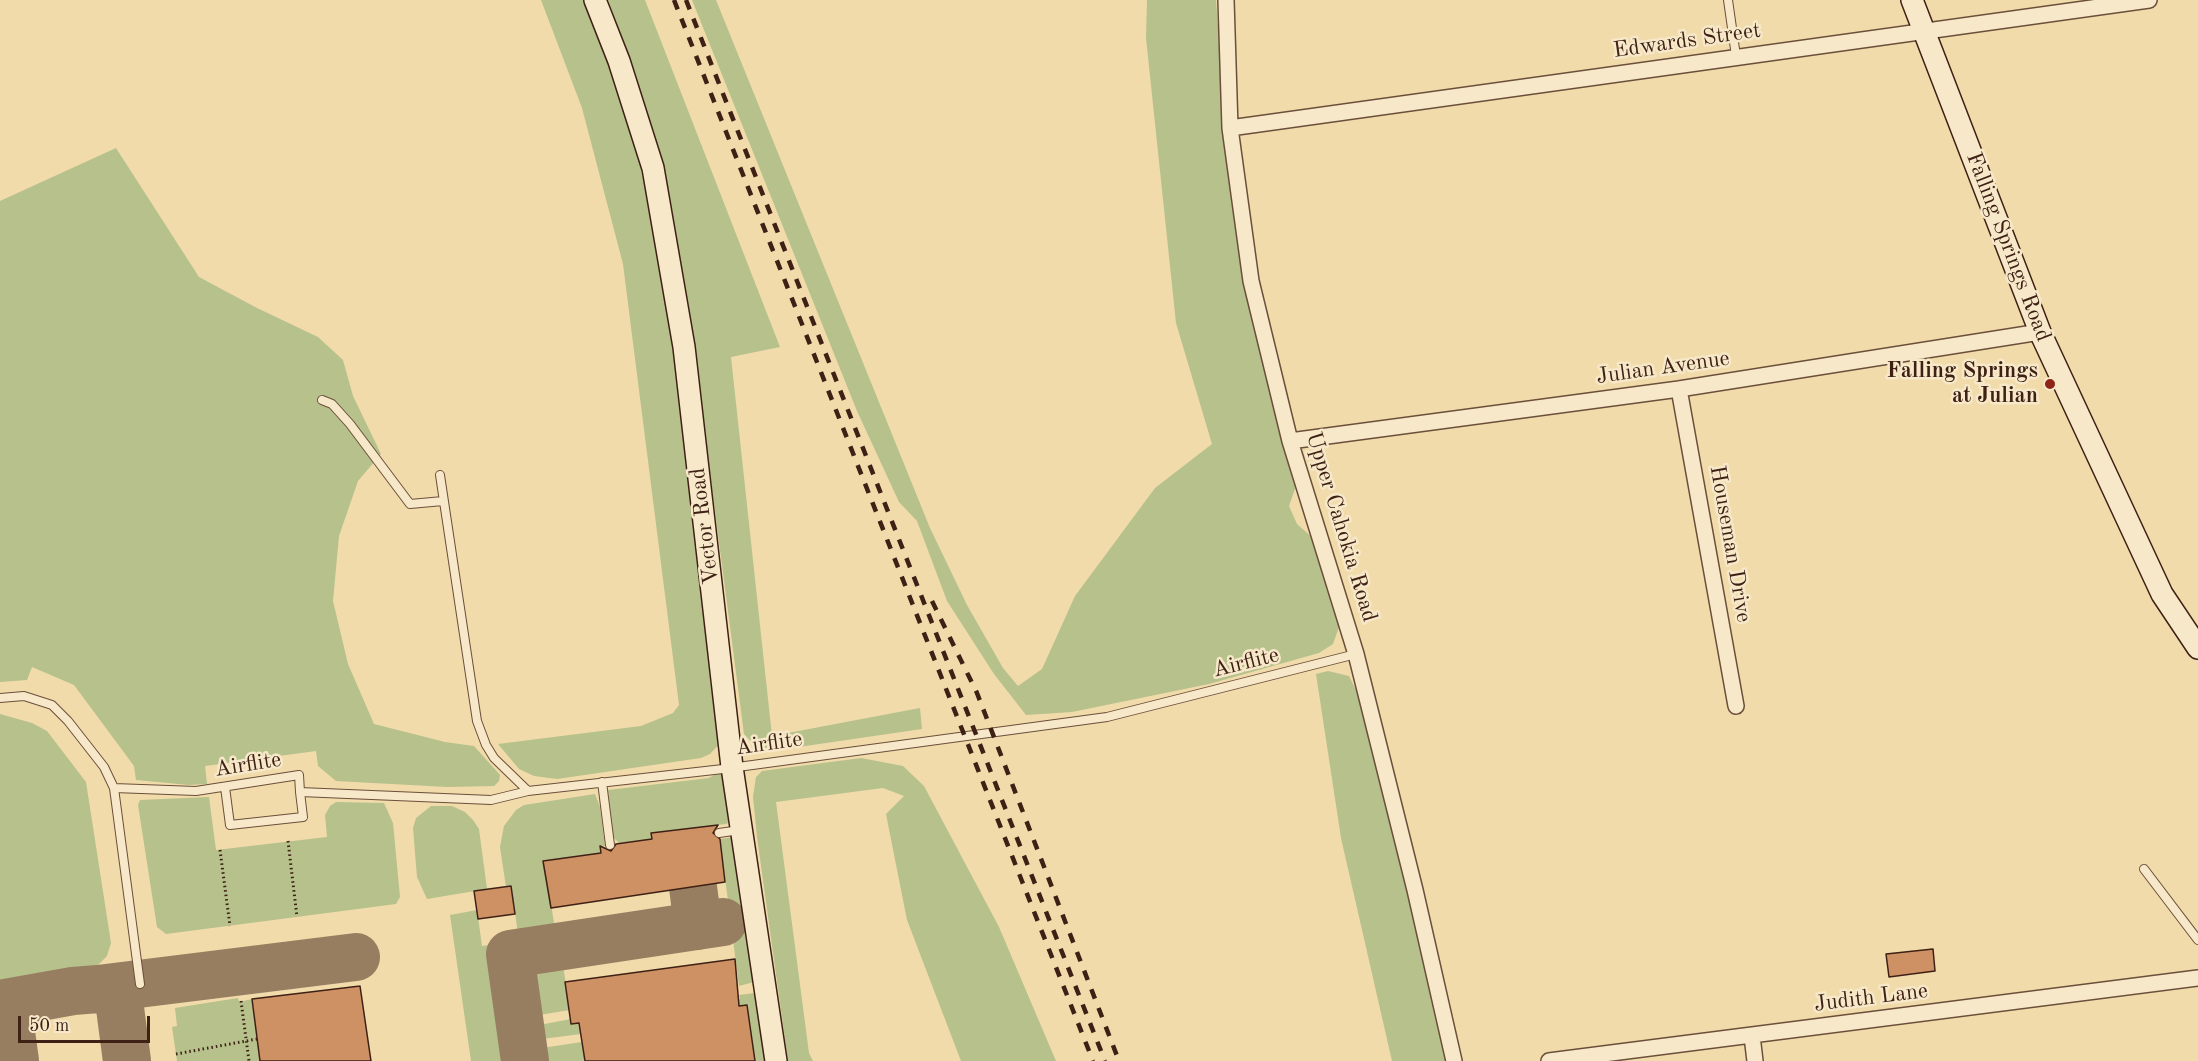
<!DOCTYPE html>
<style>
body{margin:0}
#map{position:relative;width:2198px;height:1061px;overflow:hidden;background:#f1dbab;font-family:"Old Standard TT",serif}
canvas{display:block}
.scale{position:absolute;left:18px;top:1016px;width:132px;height:27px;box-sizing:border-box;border:3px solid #3e2015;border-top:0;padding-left:8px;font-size:18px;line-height:21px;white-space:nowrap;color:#3e2015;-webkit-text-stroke:4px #f6e8c8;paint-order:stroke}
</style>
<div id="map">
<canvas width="2198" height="1061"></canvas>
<div class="scale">50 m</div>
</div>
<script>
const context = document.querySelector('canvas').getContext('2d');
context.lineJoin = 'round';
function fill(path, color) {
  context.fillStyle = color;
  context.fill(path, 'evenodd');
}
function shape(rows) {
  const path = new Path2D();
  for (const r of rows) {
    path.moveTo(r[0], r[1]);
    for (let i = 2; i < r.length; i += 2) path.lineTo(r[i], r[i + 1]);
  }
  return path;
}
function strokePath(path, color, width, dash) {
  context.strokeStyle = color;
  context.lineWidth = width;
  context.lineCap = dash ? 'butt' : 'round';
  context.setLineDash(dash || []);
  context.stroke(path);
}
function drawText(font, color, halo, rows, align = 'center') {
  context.font = font + ' "Old Standard TT",serif';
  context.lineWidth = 5;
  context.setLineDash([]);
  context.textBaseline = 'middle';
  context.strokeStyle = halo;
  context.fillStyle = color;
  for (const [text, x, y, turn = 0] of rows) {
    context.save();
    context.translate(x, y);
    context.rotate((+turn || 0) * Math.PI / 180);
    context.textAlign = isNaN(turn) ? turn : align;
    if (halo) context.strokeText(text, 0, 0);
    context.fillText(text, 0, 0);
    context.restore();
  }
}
const green = shape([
 [541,0,587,0,619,84,636,147,660,255,677,370,722,741,710,754,701,758,557,779,534,776,519,769,498,744,641,726,673,713,679,705,623,264,582,108],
 [608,0,645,0,780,347,731,357,772,736,920,708,922,729,771,751,758,749,744,734,692,335,654,138,635,72],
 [692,0,716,0,930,528,967,605,1003,668,1018,686,1042,669,1075,596,1155,488,1212,444,1176,323,1146,38,1147,0,1216,0,1227,153,1266,373,1296,486,1289,506,1297,524,1314,539,1339,627,1333,644,1319,653,1209,684,1072,712,1026,715,994,674,947,601,917,521,899,502,857,411],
 [116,148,199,277,257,308,318,337,343,360,353,396,381,454,358,481,339,536,333,601,348,664,374,724,445,742,474,746,500,775,499,781,494,786,447,787,336,781,318,766,316,751,205,766,207,784,189,785,136,780,134,766,74,685,32,667,27,680,0,682,0,201],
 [1328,671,1349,676,1361,700,1447,1061,1392,1061,1341,838,1316,674],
 [0,714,32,723,47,731,86,782,111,943,107,956,97,966,0,982],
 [861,758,903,766,924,786,999,927,1056,1061,961,1061,907,920,886,814,904,796,883,788,776,802,809,1053,813,1061,788,1061,757,837,753,797,756,777,762,771],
 [723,769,724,784,734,819,726,824,652,833,652,839,619,843,613,837,608,790,709,778],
 [595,794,600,807,605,846,600,847,601,854,544,861,556,935,519,940,511,886,506,887,500,847,504,826,516,810,524,805],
 [209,797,216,850,327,837,325,815,330,806,336,802,384,803,393,823,400,897,396,904,166,934,157,927,138,805,140,800],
 [431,806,452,806,465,812,473,820,479,829,487,889,427,899,417,877,413,828,416,818],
 [733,837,754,982,739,986,720,839],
 [477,910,482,946,495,944,512,1061,471,1061,450,915],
 [562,959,570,1010,533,1016,526,976,529,969,536,963],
 [755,993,767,1061,755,1061,747,1005,581,1034,542,1039,536,1035,534,1026,571,1019,572,1024,700,1005,740,999,739,995],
 [238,998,239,1002,252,999,260,1061,177,1061,172,1027,177,1026,175,1008],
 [582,1042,585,1061,539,1061,538,1054,542,1048]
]);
const taxiway = shape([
 [693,887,698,926],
 [98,989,356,957],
 [7,1003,15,1061],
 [0,1004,73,991,98,989,109,991,116,997,120,1008,127,1061],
 [525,1061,510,954,723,922]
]);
const building = shape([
 [718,825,713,833,720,839,725,882,551,908,543,861,601,853,600,846,611,851,616,844,652,839,651,833,718,825],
 [511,886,515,914,478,919,474,891,511,886],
 [1933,949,1935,971,1889,977,1886,954,1933,949],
 [735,959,739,1006,747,1005,755,1061,585,1061,579,1023,571,1024,565,982,735,959],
 [360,986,371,1061,260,1061,252,999,360,986]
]);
const path = shape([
 [288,841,297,917],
 [220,850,230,926],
 [241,1001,249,1061],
 [176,1054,257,1039]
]);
const lane = shape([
 [1728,0,1736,56],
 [322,400,332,404,350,424,410,504,443,501],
 [440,475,477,721,486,745,494,758,528,791],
 [0,698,24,696,52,705,68,721,104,767,114,788],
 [602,782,610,845],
 [225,787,230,825,303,817,300,792],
 [719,833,740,830],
 [2144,869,2198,940],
 [140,984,114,788,196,791,299,775,300,792,491,800,528,791,723,769,1107,717,1356,654]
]);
const street = shape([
 [1226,0,1230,128,1251,281,1290,441,1356,654,1415,890,1454,1061],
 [1230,128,2149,0],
 [1679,389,1736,706],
 [1290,441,1679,389,2040,332],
 [1752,1036,1755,1061],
 [1549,1061,2198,978]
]);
const secondary = shape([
 [595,0,619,61,653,168,684,347,732,767,776,1061],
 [1912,0,2040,332,2162,594,2198,648]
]);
const rail = shape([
 [674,0,1093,1061],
 [686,0,1105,1061],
 [932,601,977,693,1119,1061]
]);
const markers = [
 [2050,384,6,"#8f2418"]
];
const streetNames = [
 ["Edwards Street",1687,41,-8],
 ["Falling Springs Road",2008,247,69],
 ["Julian Avenue",1663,368,-8],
 ["Vector Road",705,526,-97],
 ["Upper Cahokia Road",1341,527,73],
 ["Houseman Drive",1730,544,80],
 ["Airflite",1246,663,-14],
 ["Airflite",769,744,-8],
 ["Airflite",248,765,-9],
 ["Judith Lane",1871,998,-7]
];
const poiNames = [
 ["Falling Springs",2038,371],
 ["at Julian",2038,396]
];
fill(green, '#b6c18c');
strokePath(taxiway, '#987e60', 48);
fill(building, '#ce9164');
strokePath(building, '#3e2015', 1.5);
strokePath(lane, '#6b4f3a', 10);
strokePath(street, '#6b4f3a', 18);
strokePath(secondary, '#3e2015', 24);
strokePath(path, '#3e2015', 3, [1.5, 3]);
strokePath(lane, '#f6e8c8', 8);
strokePath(street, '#f6e8c8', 15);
strokePath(secondary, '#f6e8c8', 21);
strokePath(rail, '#3e2015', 4.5, [10, 10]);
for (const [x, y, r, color] of markers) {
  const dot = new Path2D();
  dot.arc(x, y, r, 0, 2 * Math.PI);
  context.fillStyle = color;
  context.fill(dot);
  strokePath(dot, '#f6e8c8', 2);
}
drawText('22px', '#3e2015', '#f6e8c8', streetNames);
drawText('bold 22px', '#3e2015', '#f6e8c8', poiNames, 'right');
</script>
